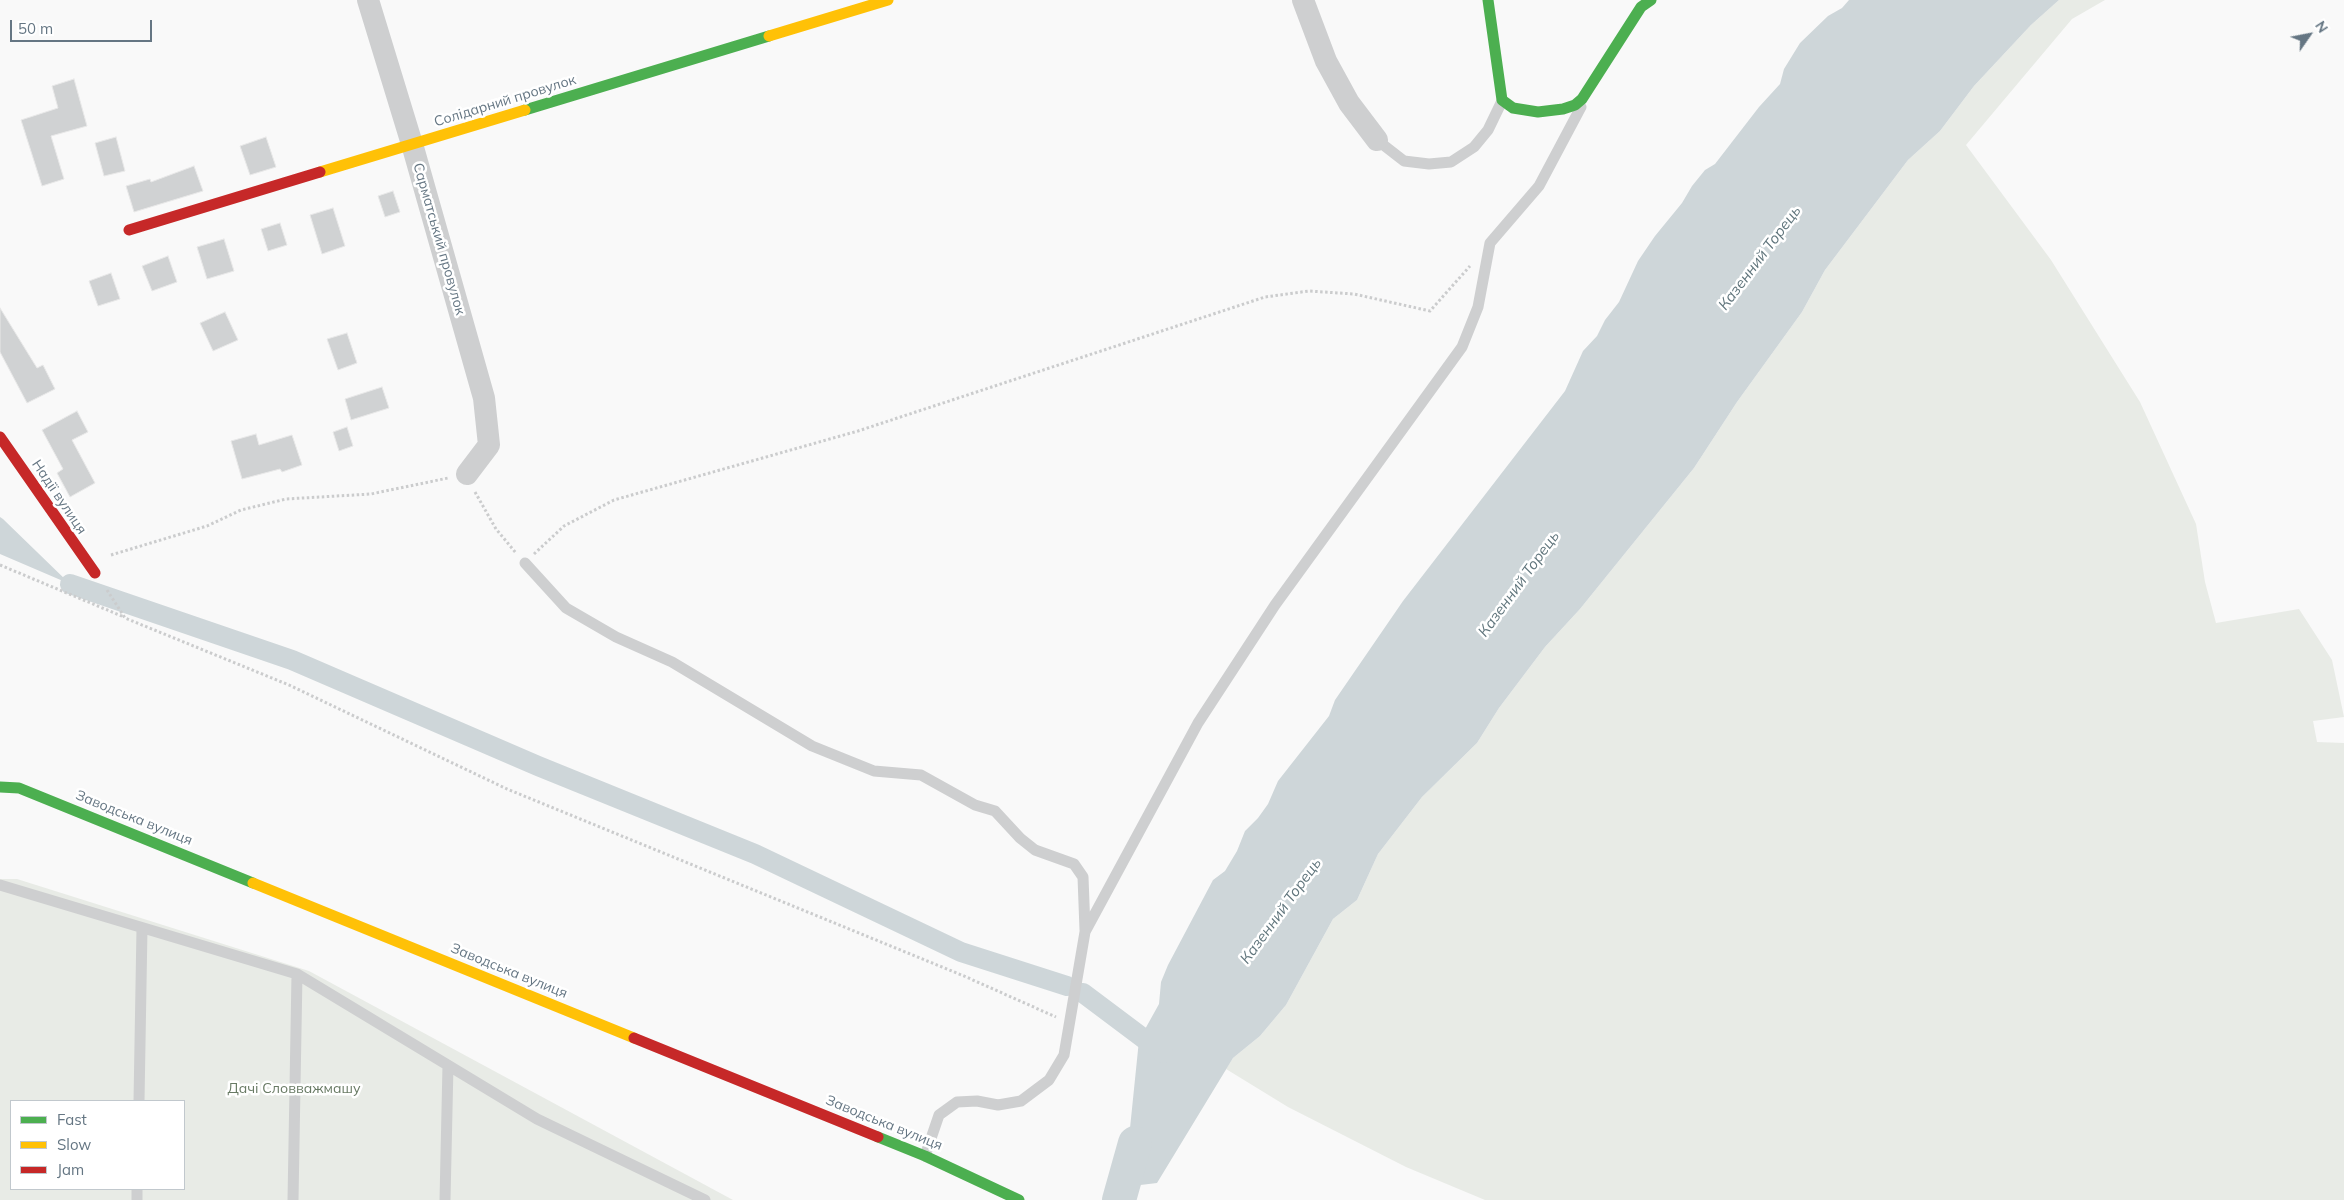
<!DOCTYPE html>
<meta charset="utf-8">
<style>
body{margin:0}
#map{position:relative;width:2344px;height:1200px;overflow:hidden;background:#f9f9f9;font-family:Mulish,sans-serif}
canvas{display:block}
.legend{position:absolute;left:10px;top:1100px;width:175px;height:90px;box-sizing:border-box;background:#fff;border:1px solid #c1c8cd;margin:0;padding:6px 9px;list-style:none;font-size:15px;color:#657683}
.legend li{display:flex;align-items:center;gap:10px;height:25px}
.legend b{width:25px;border:1px solid #c1c8cd}
.north{position:absolute;left:2284px;top:10px;width:50px;height:50px;-webkit-text-stroke:4px #fff;paint-order:stroke;rotate:57deg;font-size:14px;font-weight:700;line-height:20px;text-align:center;color:#657683}
.north::after{content:'';display:block;margin:auto;width:18px;height:22px;background:#657683;clip-path:polygon(50% 0,100% 100%,50% 72%,0 100%)}
.scale{position:absolute;left:10px;top:20px;width:142px;height:22px;box-sizing:border-box;border:2px solid #657683;border-top:0;padding-left:6px;font-size:15px;line-height:18px;white-space:nowrap;color:#657683;-webkit-text-stroke:4px #fff;paint-order:stroke}
</style>
<div id="map">
<canvas width="2344" height="1200"></canvas>
<ul class="legend">
<li><b style="height:6px;background:#4caf50"></b>Fast</li>
<li><b style="height:6px;background:#ffc107"></b>Slow</li>
<li><b style="height:6px;background:#c62828"></b>Jam</li>
</ul>
<div class="north">N</div>
<div class="scale">50 m</div>
</div>
<script>
const context = document.querySelector('canvas').getContext('2d');
context.lineJoin = 'round';
function fill(path, color) {
  context.fillStyle = color;
  context.fill(path, 'evenodd');
}
function shape(rows) {
  const path = new Path2D();
  for (const r of rows) {
    path.moveTo(r[0], r[1]);
    for (let i = 2; i < r.length; i += 2) path.lineTo(r[i], r[i + 1]);
  }
  return path;
}
function strokePath(path, color, width, dash) {
  context.strokeStyle = color;
  context.lineWidth = width;
  context.lineCap = dash ? 'butt' : 'round';
  context.setLineDash(dash || []);
  context.stroke(path);
}
function drawText(font, color, halo, rows, align = 'center') {
  context.font = font + ' Mulish,sans-serif';
  context.lineWidth = 5;
  context.setLineDash([]);
  context.textBaseline = 'middle';
  context.strokeStyle = halo;
  context.fillStyle = color;
  for (const [text, x, y, turn = 0] of rows) {
    context.save();
    context.translate(x, y);
    context.rotate((+turn || 0) * Math.PI / 180);
    context.textAlign = isNaN(turn) ? turn : align;
    if (halo) context.strokeText(text, 0, 0);
    context.fillText(text, 0, 0);
    context.restore();
  }
}
const green = shape([
 [2059,0,2105,0,2072,19,1966,145,2051,260,2140,402,2196,524,2205,582,2216,623,2299,609,2332,660,2344,717,2313,721,2317,742,2344,743,2344,1200,1485,1200,1406,1167,1288,1107,1226,1069,1233,1058,1260,1036,1286,1005,1333,919,1357,900,1378,854,1422,797,1477,743,1499,708,1545,647,1580,609,1694,468,1737,402,1802,312,1825,270,1908,160,1940,131,1974,86,2031,25],
 [0,879,17,879,309,971,733,1200,0,1200],
 [11,1101,184,1101,184,1189,11,1189]
]);
const water = shape([
 [1849,0,2059,0,2031,25,1974,86,1940,131,1908,160,1825,270,1802,312,1737,402,1694,468,1580,609,1545,647,1499,708,1477,743,1422,797,1378,854,1357,900,1333,919,1286,1005,1260,1036,1233,1058,1157,1183,1124,1187,1139,1040,1159,1004,1161,982,1168,965,1213,880,1225,871,1237,851,1245,831,1258,818,1268,804,1278,781,1329,716,1335,700,1403,601,1565,391,1583,351,1597,336,1605,320,1619,302,1638,261,1655,236,1682,203,1692,186,1705,170,1715,164,1759,107,1780,84,1784,69,1800,43,1828,16,1842,8],
 [0,517,3,519,70,584,0,554]
]);
const canal = shape([
 [70,584,292,660,538,766,755,854,961,952,1067,986],
 [1083,993,1163,1053]
]);
const river = shape([
 [1119,1200,1135,1143]
]);
const building = shape([
 [74,79,87,126,51,136,64,179,42,186,21,120,58,108,52,86,74,79],
 [116,137,125,171,104,176,95,143,116,137],
 [266,137,276,167,250,175,240,146,266,137],
 [194,166,203,191,134,212,126,186,150,179,151,182,194,166],
 [393,191,400,212,385,217,378,196,393,191],
 [333,208,345,246,322,254,310,215,333,208],
 [280,223,287,245,268,251,261,229,280,223],
 [224,239,234,271,207,279,197,247,224,239],
 [168,256,177,282,152,291,142,266,168,256],
 [111,273,120,299,98,306,89,281,111,273],
 [0,308,37,368,43,365,55,389,27,403,0,352,0,308],
 [225,312,238,340,213,351,200,323,225,312],
 [347,333,357,363,338,370,327,339,347,333],
 [382,387,389,408,351,420,345,399,382,387],
 [77,411,88,432,72,440,95,483,70,497,57,473,63,469,42,430,77,411],
 [347,427,353,446,339,451,333,432,347,427],
 [256,434,259,445,292,435,302,465,282,472,280,469,242,479,231,441,256,434]
]);
const path = shape([
 [475,492,496,529,516,553],
 [534,554,564,526,614,500,858,431,1265,297,1309,291,1354,294,1430,311,1470,266],
 [111,555,207,526,241,510,286,499,371,494,448,478],
 [0,565,124,617],
 [107,590,125,618,289,685,507,789,964,976,1056,1017]
]);
const lane = shape([
 [1377,140,1404,161,1429,164,1451,162,1474,147,1488,130,1502,101],
 [525,563,566,608,616,637,672,662,812,746,874,771,921,775,975,805,995,811,1020,838,1035,850,1074,864,1083,877,1085,930],
 [0,885,297,974,537,1119,705,1200],
 [139,1101,142,928],
 [925,1156,939,1115,957,1102,977,1101,998,1105,1021,1101,1049,1080,1064,1055,1085,932,1198,723,1275,605,1462,347,1478,307,1490,243,1539,186,1581,107],
 [137,1200,137,1189],
 [293,1200,297,974],
 [445,1200,448,1065]
]);
const street = shape([
 [368,0,412,144,484,398,489,445,467,474],
 [1303,0,1326,61,1349,103,1377,140]
]);
const fast = shape([
 [1488,0,1502,100,1513,108,1538,112,1563,109,1575,105,1582,99,1641,7,1651,0],
 [525,110,769,36],
 [0,787,19,788,253,883],
 [878,1137,925,1156,1019,1200]
]);
const slow = shape([
 [769,36,888,0],
 [320,172,525,110],
 [253,883,634,1038]
]);
const jam = shape([
 [129,230,320,172],
 [0,437,95,573],
 [634,1038,878,1137]
]);
const streetNames = [
 ["Солідарний провулок",505,101,-17],
 ["Сарматський провулок",439,239,74],
 ["Надії вулиця",59,497,56],
 ["Заводська вулиця",134,818,22],
 ["Заводська вулиця",509,971,22],
 ["Заводська вулиця",884,1123,22]
];
const parkNames = [
 ["Дачі Словважмашу",294,1089]
];
const waterNames = [
 ["Казенний Торець",1760,258,-53],
 ["Казенний Торець",1519,584,-54],
 ["Казенний Торець",1281,911,-54]
];
fill(green, '#e8ebe6');
fill(water, '#ced6d9');
strokePath(canal, '#ced6d9', 20);
strokePath(river, '#ced6d9', 34);
fill(building, '#d0d2d3');
strokePath(building, '#e8e8e8', 1);
strokePath(path, '#cbcccd', 3, [2.5, 2.5]);
strokePath(lane, '#cecfd0', 11);
strokePath(street, '#cecfd0', 22);
strokePath(fast, '#4caf50', 11);
strokePath(slow, '#ffc107', 11);
strokePath(jam, '#c62828', 11);
drawText('14px', '#657683', '#fff', streetNames);
drawText('14px', '#687a64', '#fff', parkNames);
drawText('italic 15px', '#60757c', '#fff', waterNames);
</script>
